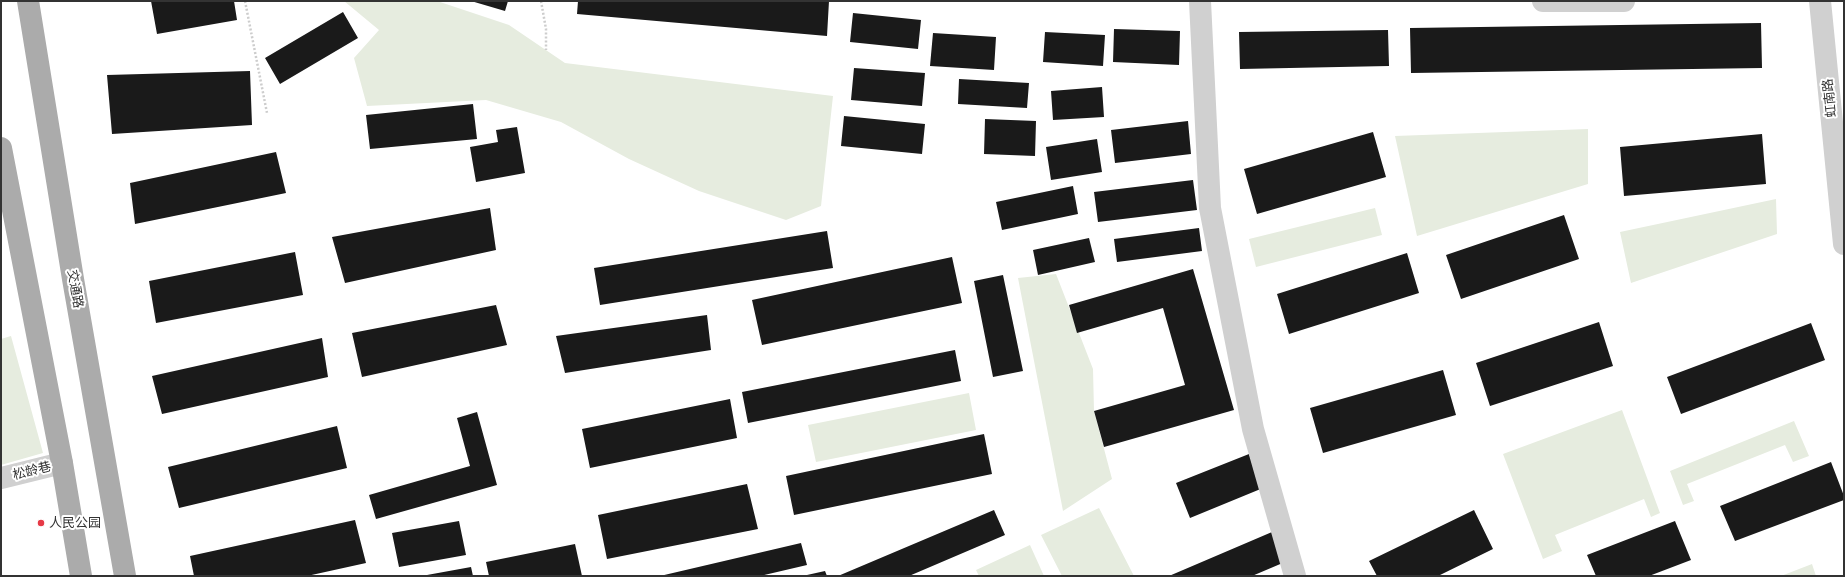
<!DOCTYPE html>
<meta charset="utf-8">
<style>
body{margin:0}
#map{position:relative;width:1845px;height:577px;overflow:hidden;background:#fff;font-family:"Work Sans",sans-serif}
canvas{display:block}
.frame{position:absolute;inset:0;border:2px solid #333;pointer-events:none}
</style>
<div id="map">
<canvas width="1845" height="577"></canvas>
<div class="frame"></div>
</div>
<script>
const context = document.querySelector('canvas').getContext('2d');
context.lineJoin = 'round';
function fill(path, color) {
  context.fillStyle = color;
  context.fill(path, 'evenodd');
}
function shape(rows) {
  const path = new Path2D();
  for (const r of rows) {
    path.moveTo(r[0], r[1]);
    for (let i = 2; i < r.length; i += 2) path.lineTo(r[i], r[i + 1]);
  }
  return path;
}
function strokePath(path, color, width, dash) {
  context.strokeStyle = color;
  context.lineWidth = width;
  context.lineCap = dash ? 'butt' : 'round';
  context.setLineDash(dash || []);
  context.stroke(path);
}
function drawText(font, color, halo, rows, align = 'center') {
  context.font = font + ' "Work Sans","Noto Sans SC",sans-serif';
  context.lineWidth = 4;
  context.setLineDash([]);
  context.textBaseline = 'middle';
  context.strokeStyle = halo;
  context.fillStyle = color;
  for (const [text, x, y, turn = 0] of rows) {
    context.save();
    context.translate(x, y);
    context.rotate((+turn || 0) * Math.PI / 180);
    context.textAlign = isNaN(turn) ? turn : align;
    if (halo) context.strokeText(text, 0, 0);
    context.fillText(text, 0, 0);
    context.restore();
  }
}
const green = shape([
 [344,1,437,1,509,25,565,63,833,96,821,206,786,220,699,191,629,159,561,122,486,100,367,106,354,58,379,30],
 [1588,129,1588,184,1417,236,1395,136],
 [1776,199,1777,234,1631,283,1620,232],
 [1375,208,1382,235,1256,267,1249,239],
 [1056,274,1093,369,1094,411,1112,479,1063,511,1018,278],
 [11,336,43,453,1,465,1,339],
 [969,393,976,430,816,462,808,425],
 [1622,410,1660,513,1651,517,1644,499,1555,535,1562,551,1543,559,1503,454],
 [1794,421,1809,456,1793,462,1785,445,1687,484,1694,501,1683,505,1670,471],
 [1099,508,1134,576,1062,576,1041,535],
 [1030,545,1044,576,979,576,976,570],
 [1812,564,1816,576,1781,576]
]);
const building = shape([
 [151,1,234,1,237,20,157,34],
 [471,1,508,1,505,11],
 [578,1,829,1,827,36,577,14],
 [343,12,358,38,280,84,265,58],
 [853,13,921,20,918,49,850,42],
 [1761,23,1762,68,1411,73,1410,28],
 [1114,29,1180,31,1179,65,1113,62],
 [1388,30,1389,66,1240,69,1239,32],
 [1045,32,1105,35,1103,66,1043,62],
 [933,33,996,37,994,70,930,66],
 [854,68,925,73,922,106,851,100],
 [250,71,252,125,112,134,107,75],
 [959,79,1029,83,1027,108,958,104],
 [1102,87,1104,117,1053,120,1051,91],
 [473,104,477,139,370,149,366,115],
 [844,116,925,124,922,154,841,146],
 [985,119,1036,121,1035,156,984,154],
 [1188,121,1191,154,1115,163,1111,130],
 [517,127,525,173,476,182,470,147,498,142,496,130],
 [1373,132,1386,177,1257,214,1244,169],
 [1762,134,1766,184,1624,196,1620,147],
 [1097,139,1102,172,1051,180,1046,147],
 [276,152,286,193,135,224,130,183],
 [1193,180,1197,210,1098,222,1094,192],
 [1073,186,1078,214,1002,230,996,202],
 [490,208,496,250,345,283,332,237],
 [1564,215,1579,259,1461,299,1446,255],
 [1199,228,1202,251,1117,262,1114,239],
 [827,231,833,268,600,305,594,268],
 [1089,238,1095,262,1038,275,1033,250],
 [295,252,303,295,156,323,149,281],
 [1407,253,1419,293,1289,334,1277,294],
 [952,257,962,303,762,345,752,300],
 [1193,269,1234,410,1104,447,1094,411,1185,385,1163,308,1077,333,1069,305],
 [1003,275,1023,371,993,377,974,281],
 [496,305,507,345,362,377,352,333],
 [707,315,711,350,565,373,556,336],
 [1599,322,1613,366,1490,406,1476,363],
 [1811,323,1825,360,1681,414,1667,377],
 [322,338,328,377,162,414,152,376],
 [955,350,961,381,748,423,742,392],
 [1443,370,1456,415,1323,453,1310,408],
 [730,399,737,438,590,468,582,429],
 [477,412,497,485,376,519,369,495,470,466,457,418],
 [337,426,347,468,179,508,168,467],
 [984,434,992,474,794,515,786,476],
 [1249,454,1263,488,1190,518,1176,483],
 [1831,462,1844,496,1844,500,1735,541,1720,506],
 [747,484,758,529,607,559,598,515],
 [994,510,1005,535,909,576,838,576],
 [1474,510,1493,549,1438,576,1377,576,1369,561],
 [355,520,366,563,307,576,194,576,190,556],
 [459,521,466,555,399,567,392,533],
 [1675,521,1691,560,1649,576,1596,576,1587,555],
 [1272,532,1285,562,1252,576,1169,576],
 [801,543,807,565,760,576,660,576],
 [575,544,582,576,489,576,486,562],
 [471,567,473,576,427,576,427,575],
 [825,571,827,576,807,576,807,575]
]);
const path = shape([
 [245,1,267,113],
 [541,1,546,29,546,50]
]);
const minor = shape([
 [1200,1,1210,208,1253,429,1295,576],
 [1543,1,1624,1],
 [1820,1,1844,244],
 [1,478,62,463]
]);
const major = shape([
 [28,1,73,279,125,576],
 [1,148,62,463,81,576]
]);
const markers = [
 [41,523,4,"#e63946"]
];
const streetNames = [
 ["虹南路",1830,98,-96],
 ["交通路",75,289,80],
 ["松龄巷",32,471,-14]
];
const poiNames = [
 ["人民公园",49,523]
];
fill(green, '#e6ecdf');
fill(building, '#1a1a1a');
strokePath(path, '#cdcdcd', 2.5, [2, 2]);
strokePath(minor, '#d0d0d0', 22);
strokePath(major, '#ababab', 22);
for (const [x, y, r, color] of markers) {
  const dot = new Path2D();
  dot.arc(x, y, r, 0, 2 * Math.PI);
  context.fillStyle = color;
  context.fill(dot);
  strokePath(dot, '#fff', 1.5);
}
drawText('13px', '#333', '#fff', streetNames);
drawText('13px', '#333', '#fff', poiNames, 'left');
</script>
